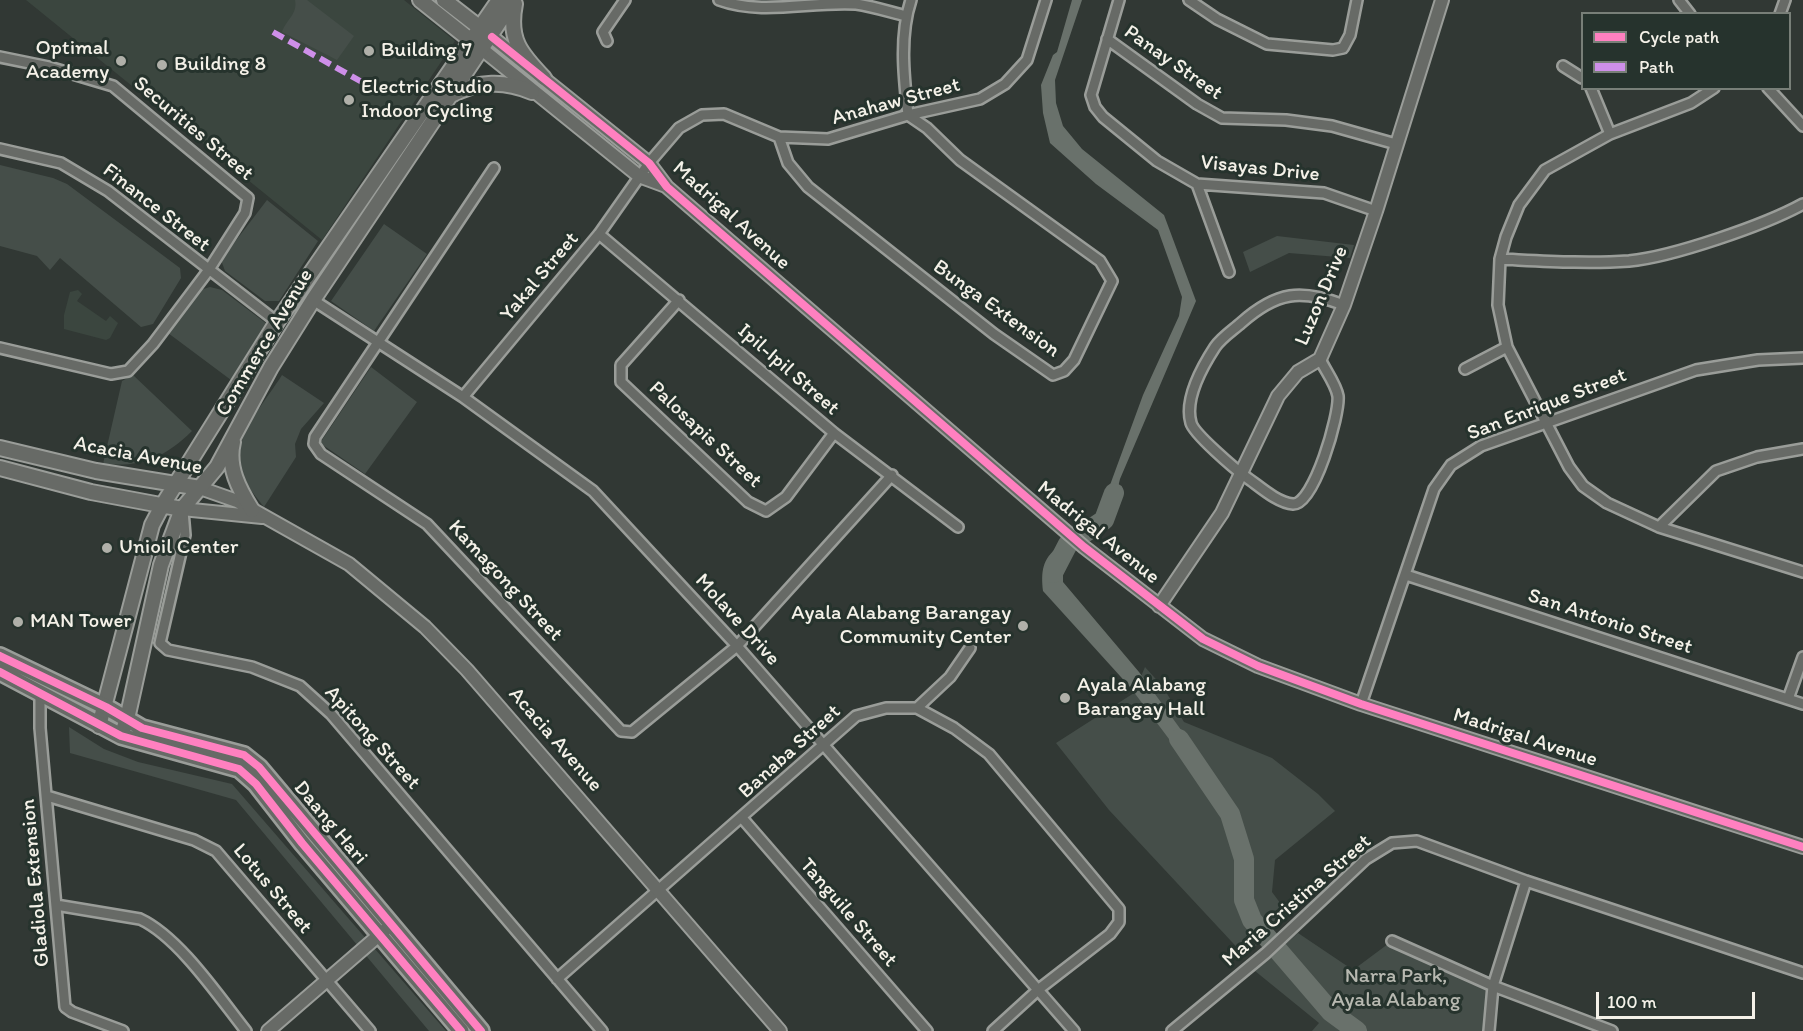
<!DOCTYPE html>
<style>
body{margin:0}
#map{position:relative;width:1803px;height:1031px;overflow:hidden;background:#313834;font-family:Itim,sans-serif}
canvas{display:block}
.legend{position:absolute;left:1581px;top:12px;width:210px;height:78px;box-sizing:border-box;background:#26332d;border:2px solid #787f78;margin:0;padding:8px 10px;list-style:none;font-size:18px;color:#f4f1e8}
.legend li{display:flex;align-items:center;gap:12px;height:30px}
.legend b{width:30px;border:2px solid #787f78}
.scale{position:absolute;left:1596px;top:992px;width:159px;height:27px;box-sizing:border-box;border:3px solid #f4f1e8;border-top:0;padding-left:8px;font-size:18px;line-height:21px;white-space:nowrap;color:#f4f1e8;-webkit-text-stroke:4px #26332d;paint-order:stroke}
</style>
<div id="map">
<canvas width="1803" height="1031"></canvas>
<ul class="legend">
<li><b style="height:8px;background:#ff80c0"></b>Cycle path</li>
<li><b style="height:8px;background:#ce8fe9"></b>Path</li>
</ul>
<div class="scale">100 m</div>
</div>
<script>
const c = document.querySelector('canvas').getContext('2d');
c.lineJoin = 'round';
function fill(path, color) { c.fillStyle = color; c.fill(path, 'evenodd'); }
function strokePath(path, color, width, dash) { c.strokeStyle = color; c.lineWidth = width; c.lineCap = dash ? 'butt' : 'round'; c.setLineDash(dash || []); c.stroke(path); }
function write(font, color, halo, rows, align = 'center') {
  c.font = font + ' Itim,sans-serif'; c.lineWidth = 6; c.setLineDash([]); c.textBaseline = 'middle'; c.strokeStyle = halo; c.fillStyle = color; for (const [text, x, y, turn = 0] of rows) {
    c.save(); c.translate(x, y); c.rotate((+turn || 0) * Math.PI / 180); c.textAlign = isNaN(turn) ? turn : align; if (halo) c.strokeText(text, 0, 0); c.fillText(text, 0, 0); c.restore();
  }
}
const built = new Path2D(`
 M26 0H404L455 41 322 240Z
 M78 290 82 294 77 301 106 321 110 316 118 323 110 338 106 340 64 329V315L70 292Z`);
const green = new Path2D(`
 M295 0H307L354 36 337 60 282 32C286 20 298 14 295 0Z
 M0 165 53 178 67 184 180 268 181 278 153 324 141 327 60 258 50 270 37 256 0 246Z
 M267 200 318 241 279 301H265L225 271 221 260Z
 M384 224 427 254 374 331 331 301Z
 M1277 236 1354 245 1350 258 1289 253 1250 272 1243 252Z
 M210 287 222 290 267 324 231 380 168 333 197 291Z
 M371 367 417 402 365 474 320 443Z
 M133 375 192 431C163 459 142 467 103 464L122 381Z
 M282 375 324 403 301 429 295 444 296 457 264 507C254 494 237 475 237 458 237 434 269 396 282 375Z
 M1145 667 1163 687 1184 722 1272 758 1318 794 1335 811 1275 860 1272 892 1289 915 1245 956 1109 810 1056 743 1134 693Z
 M69 727 104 749 138 762 232 784 446 1031H429L236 800 70 753Z
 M1298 933 1353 970 1392 941 1493 988 1488 1031H1312L1319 1023 1255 971Z`);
const water = new Path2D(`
 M1072 0H1082L1055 80 1056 103 1063 126 1082 149 1164 215 1196 301 1120 479 1112 512 1085 538 1080 529 1095 518 1110 485 1143 395 1179 316 1182 297 1158 230 1096 184 1050 143 1043 113 1041 85 1053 55 1057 52Z
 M1058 547 1070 558 1063 573V582L1139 672 1200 756 1187 763 1130 687 1043 591C1041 572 1042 559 1058 547Z`);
const river = new Path2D(`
 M1053 573 1068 544 1104 520 1114 493
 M1179 739 1230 814 1244 859V900L1252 920 1331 1012 1357 1031`);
const minor = new Path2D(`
 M719 0C763 16 810 1 856 4 872 6 890 12 906 16
 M1119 0 1091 95 1095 107 1103 117 1157 161 1197 184 1324 193 1376 211
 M1189 0 1217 19 1267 44 1333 50 1343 48 1350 35 1357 0
 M1679 0 1690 14
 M1780 14 1785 0
 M1107 39 1197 104 1222 118 1286 120 1332 126 1396 144
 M607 41 603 32 625 0
 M0 57 49 67 113 86 248 198 245 213 208 271 153 344 128 371 111 374 0 348
 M1563 66 1582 78
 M1591 88 1610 134
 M1714 88 1691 103 1610 134 1545 170 1519 205 1506 237 1500 259 1498 305 1507 347 1569 467 1583 486 1607 503 1659 527 1803 572
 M1768 88 1803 126
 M779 137 788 163 808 187 994 334 1053 375 1064 371 1074 360 1112 281 1100 261 960 160 927 128 908 115C904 78 899 36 911 0
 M0 149 61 163 108 191 277 322
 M494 168 315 437 314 444 321 454 427 524 621 731 632 732 737 646 892 475
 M1197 184 1229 272
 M599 234 834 433 958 527
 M1500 259C1543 261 1586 264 1629 261 1672 257 1765 225 1803 204
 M313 300 463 397 593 491 737 646 1074 1031
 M679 300 621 365V382L748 502 766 511 786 497 834 433
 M1320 359C1325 370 1336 384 1338 396 1340 414 1314 505 1293 504 1277 503 1258 485 1246 477 1235 469 1194 434 1191 423 1184 399 1202 367 1215 347 1221 338 1233 330 1241 323 1277 291 1301 289 1344 305
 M1465 369 1507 347
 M463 397 599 234 649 163 679 128 702 115 724 114 779 137 828 139 908 115 980 99 1005 84 1027 60 1046 0
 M183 511 185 535 160 643 168 650 252 667 300 686 331 714 602 1031
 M1659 527 1716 471 1757 457 1803 449
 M1406 575 1803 704
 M40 694V728L65 1007 72 1012 123 1031
 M1788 699 1803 657
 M1361 704 1434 489 1451 465 1481 446 1696 370 1758 360 1803 358
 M917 708 950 677 970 648
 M47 796 194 840 216 851 370 1031
 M742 818 927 1031
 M56 905 140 919C179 937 219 997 246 1031
 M1392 941 1493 986 1612 1031
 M557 979 856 716 886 708H917L954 728 989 754 1119 909V922L1110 934 1039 989 993 1031
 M1172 1031 1266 953 1366 859 1392 843 1417 841 1526 881 1803 973
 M1489 1031 1493 986 1526 881`);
const tertiary = new Path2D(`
 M492 37 649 163 667 187 1084 547 1203 639 1258 666 1361 704 1803 847
 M483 50 639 176 666 186
 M200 488 237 501 349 564 425 627 467 670 780 1031
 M182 509 262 517
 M1159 606 1222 513 1278 396 1298 372 1320 359 1344 305 1376 211 1442 0
 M268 1031 385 930`);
const secondary = new Path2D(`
 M420 0 479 47
 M444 0 488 34
 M515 4C508 39 520 53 544 78
 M451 95C479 81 504 80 532 92
 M233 442C227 467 239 489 252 510
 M0 448 96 471 200 488
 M0 468 91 492 182 509
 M99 726 152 525 162 506 277 322 499 0
 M121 736 127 719 161 565 182 509 217 467 271 367 313 300 514 0`);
const primary = new Path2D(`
 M0 656 106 707 142 728 244 755 259 767 481 1031
 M0 672 121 736 239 769 256 784 302 843 461 1031`);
const quiet = new Path2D(`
 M273 32 369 86 380 85`);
const cycleway = new Path2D(`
 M492 37 649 163 667 187 1084 547 1203 639 1258 666 1361 704 1803 847
 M0 656 106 707 142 728 244 755 259 767 481 1031
 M0 672 121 736 239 769 256 784 302 843 461 1031`);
const markers = [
 [369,51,6,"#b0b0a9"],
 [121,61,6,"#b0b0a9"],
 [162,65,6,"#b0b0a9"],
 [349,100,6,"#b0b0a9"],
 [107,548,6,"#b0b0a9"],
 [18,622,6,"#b0b0a9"],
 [1023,626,6,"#b0b0a9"],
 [1065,698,6,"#b0b0a9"]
];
const poiNames = [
 ["Optimal",109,49,"right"],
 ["Academy",109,73,"right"],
 ["Building 7",381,51],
 ["Building 8",174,65],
 ["Electric Studio",361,88],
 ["Indoor Cycling",361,112],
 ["Unioil Center",119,548],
 ["Ayala Alabang Barangay",1011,614,"right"],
 ["Community Center",1011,638,"right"],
 ["MAN Tower",30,622],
 ["Ayala Alabang",1077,686],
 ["Barangay Hall",1077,710]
];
const streetNames = [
 ["Panay Street",1173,63,35],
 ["Anahaw Street",896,102,-15],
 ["Securities Street",193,129,40],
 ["Visayas Drive",1260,169,6],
 ["Finance Street",156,208,38],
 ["Madrigal Avenue",731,216,42],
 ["Yakal Street",540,277,-50],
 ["Luzon Drive",1322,296,-67],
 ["Bunga Extension",996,309,36],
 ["Commerce Avenue",265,343,-59],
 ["Ipil-Ipil Street",788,370,41],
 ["San Enrique Street",1547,405,-21],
 ["Palosapis Street",705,435,43],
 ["Acacia Avenue",138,456,11],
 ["Madrigal Avenue",1098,533,39],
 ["Kamagong Street",505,581,47],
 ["Molave Drive",737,620,48],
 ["San Antonio Street",1610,622,18],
 ["Apitong Street",372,738,48],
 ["Madrigal Avenue",1525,738,18],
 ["Acacia Avenue",555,740,49],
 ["Banaba Street",790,752,-42],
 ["Daang Hari",330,823,50],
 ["Gladiola Extension",36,883,-95],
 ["Lotus Street",272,889,50],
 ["Maria Cristina Street",1297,901,-41],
 ["Tanguile Street",848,913,49]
];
const parkNames = [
 ["Narra Park,",1396,977],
 ["Ayala Alabang",1396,1001]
];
fill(built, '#3b463f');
fill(green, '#454e49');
fill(water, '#69716b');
strokePath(river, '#69716b', 20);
strokePath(minor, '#9a9d99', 14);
strokePath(tertiary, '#9a9d99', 16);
strokePath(secondary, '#9a9d99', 18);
strokePath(primary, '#9a9d99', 20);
strokePath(minor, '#676a66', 9);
strokePath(tertiary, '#676a66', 12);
strokePath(secondary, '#676a66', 14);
strokePath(primary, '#676a66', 15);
strokePath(quiet, '#ce8fe9', 6, [12, 6]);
strokePath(cycleway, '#ff80c0', 8);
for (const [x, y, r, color] of markers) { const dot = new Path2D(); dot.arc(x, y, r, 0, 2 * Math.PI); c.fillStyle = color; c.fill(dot); strokePath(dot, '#26332d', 2); }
write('21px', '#f4f1e8', '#26332d', poiNames, 'left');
write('21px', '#f4f1e8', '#26332d', streetNames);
write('21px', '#b8b9b1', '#26332d', parkNames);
</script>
